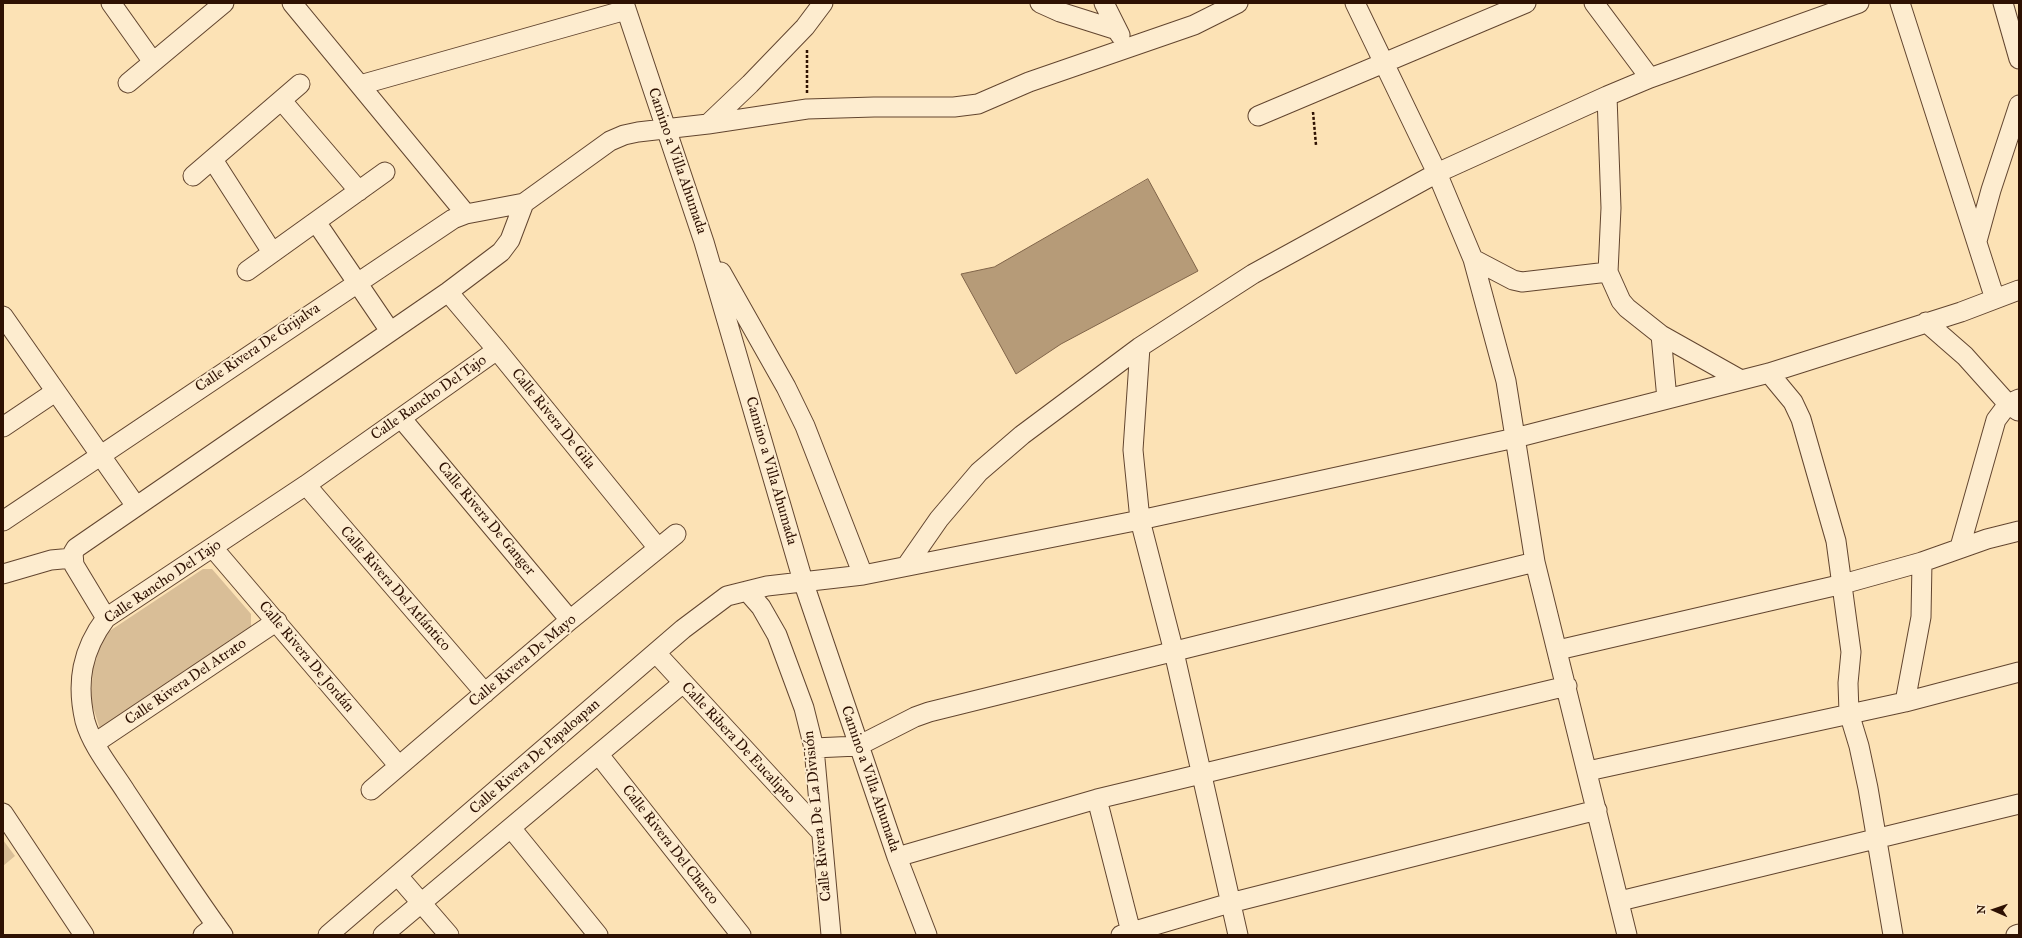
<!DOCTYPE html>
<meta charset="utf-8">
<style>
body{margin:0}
#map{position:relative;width:2022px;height:938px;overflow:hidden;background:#fce2b5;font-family:"IM FELL Great Primer",serif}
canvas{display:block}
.frame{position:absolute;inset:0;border:4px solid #2e1102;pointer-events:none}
.north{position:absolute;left:1974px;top:890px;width:40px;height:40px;-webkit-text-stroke:3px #fdeccf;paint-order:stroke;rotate:272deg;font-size:11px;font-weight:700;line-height:16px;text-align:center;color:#2e1102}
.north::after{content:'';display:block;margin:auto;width:14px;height:18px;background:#2e1102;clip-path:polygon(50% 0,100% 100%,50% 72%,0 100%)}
</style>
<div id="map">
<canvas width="2022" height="938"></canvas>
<div class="frame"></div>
<div class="north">N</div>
</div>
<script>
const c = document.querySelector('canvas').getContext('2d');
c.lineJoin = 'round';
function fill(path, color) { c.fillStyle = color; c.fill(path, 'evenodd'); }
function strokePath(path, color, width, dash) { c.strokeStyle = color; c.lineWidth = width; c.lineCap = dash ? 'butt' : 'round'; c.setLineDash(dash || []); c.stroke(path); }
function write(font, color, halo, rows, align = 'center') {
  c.font = font + ' "IM FELL Great Primer",serif'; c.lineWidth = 4; c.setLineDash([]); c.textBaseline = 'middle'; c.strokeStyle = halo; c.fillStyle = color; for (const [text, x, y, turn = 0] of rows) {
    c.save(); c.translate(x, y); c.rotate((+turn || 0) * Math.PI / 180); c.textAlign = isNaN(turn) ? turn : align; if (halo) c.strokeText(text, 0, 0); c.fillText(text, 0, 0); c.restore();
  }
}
const green = new Path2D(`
 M203 569H212L251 614V630L100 729 91 701 93 664 102 636Z
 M3 840 15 856 3 866Z`);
const water = new Path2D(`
 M1148 179 1198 271 1061 344 1016 374 961 274 994 267Z`);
const path = new Path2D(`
 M807 50V93
 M1313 112 1316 145`);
const minor = new Path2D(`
 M111 3 153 62
 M292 3 466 214
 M624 3 704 242 803 581 897 857 927 935
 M1040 3 1060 12 1117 30
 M1104 3 1120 35
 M1355 3 1437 173 1473 259 1506 381 1535 562 1627 935
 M1594 3 1650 78
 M1900 3 1995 299
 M2003 3 2019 59
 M128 83 224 3
 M360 85 626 10
 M1607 96 1611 208 1608 272 1621 301 1627 308 1661 335 1741 380
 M282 101 359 191
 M1258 116 1526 3
 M708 124 750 84 805 27 823 3
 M213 160 272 252
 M193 176 300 84
 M316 222 390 331
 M1977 241 1991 190 2019 105
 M1473 259 1513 280 1522 282 1608 272
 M247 271 385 172
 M721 272 786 387 805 426 863 575
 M448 292 497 350 658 548
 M3 316 136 506
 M1926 322 1965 356 2008 404 2018 411
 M1661 335 1667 399
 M1140 347 1133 450 1140 520 1174 652 1238 935
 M1769 373 1793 402 1801 419 1836 541 1851 652 1848 683 1849 713 1859 746 1868 788 1893 935
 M401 418 570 620
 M3 427 55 392
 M306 485 485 693
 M3 521 453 219 466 214 524 203
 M1960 547 1996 420 2008 404 2019 399
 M213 548 399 766
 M907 565 939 519 979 472 1022 435 1140 347 1253 274 1437 173 1607 96 1650 78 1859 3
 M3 574 51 560 73 558
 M747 591 761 607 777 635 804 708 814 748 831 935
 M106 618 74 565 73 553 76 548 448 292 501 252 510 240 524 203 610 141 624 135 638 132 708 124 807 109 874 107H954L978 104 1029 82 1194 25 1238 3
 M1558 650 1843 584 1922 562 1987 539 2019 531
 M656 653 821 832
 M1905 702 1921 617 1922 562
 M95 743 277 621
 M814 748 858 746 915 717 929 712 1535 562
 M599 755 741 935
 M1588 771 1905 702 2019 672
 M371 790 570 620 676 534
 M1097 799 1131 932
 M3 813 84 935
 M511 828 598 935
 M897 857 1097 799 1567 686
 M398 876 449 935
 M1620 901 2019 804
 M203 935 216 925
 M223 935C189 888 158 840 126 792 112 770 92 746 85 721 76 682 82 650 106 618L306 485 497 350
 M328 935 683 629 727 596 767 586 863 575 1140 520 1515 438 1769 373 1961 312 2019 290
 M383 935 683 683
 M1121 935 1230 903 1597 810
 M2016 935 2019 934`);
const streetNames = [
 ["Camino a Villa Ahumada",677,161,71],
 ["Calle Rivera De Grijalva",258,348,-34],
 ["Calle Rancho Del Tajo",429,398,-35],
 ["Calle Rivera De Gila",553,419,51],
 ["Camino a Villa Ahumada",771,471,74],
 ["Calle Rivera De Ganger",486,519,50],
 ["Calle Rancho Del Tajo",163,582,-34],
 ["Calle Rivera Del Atlántico",395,589,49],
 ["Calle Rivera De Jordán",306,657,50],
 ["Calle Rivera De Mayo",523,661,-40],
 ["Calle Rivera Del Atrato",186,682,-34],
 ["Calle Ribera De Eucalipto",738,743,47],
 ["Calle Rivera De Papaloapan",535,757,-41],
 ["Camino a Villa Ahumada",870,779,71],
 ["Calle Rivera De La División",818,816,-96],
 ["Calle Rivera Del Charco",670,845,52]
];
fill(green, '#d9be97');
fill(water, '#b69b78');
strokePath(water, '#806449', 1);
strokePath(minor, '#62452f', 21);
strokePath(path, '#2e1102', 2.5, [3, 2]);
strokePath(minor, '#fdeccf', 19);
write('15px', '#2e1102', '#fdeccf', streetNames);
</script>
